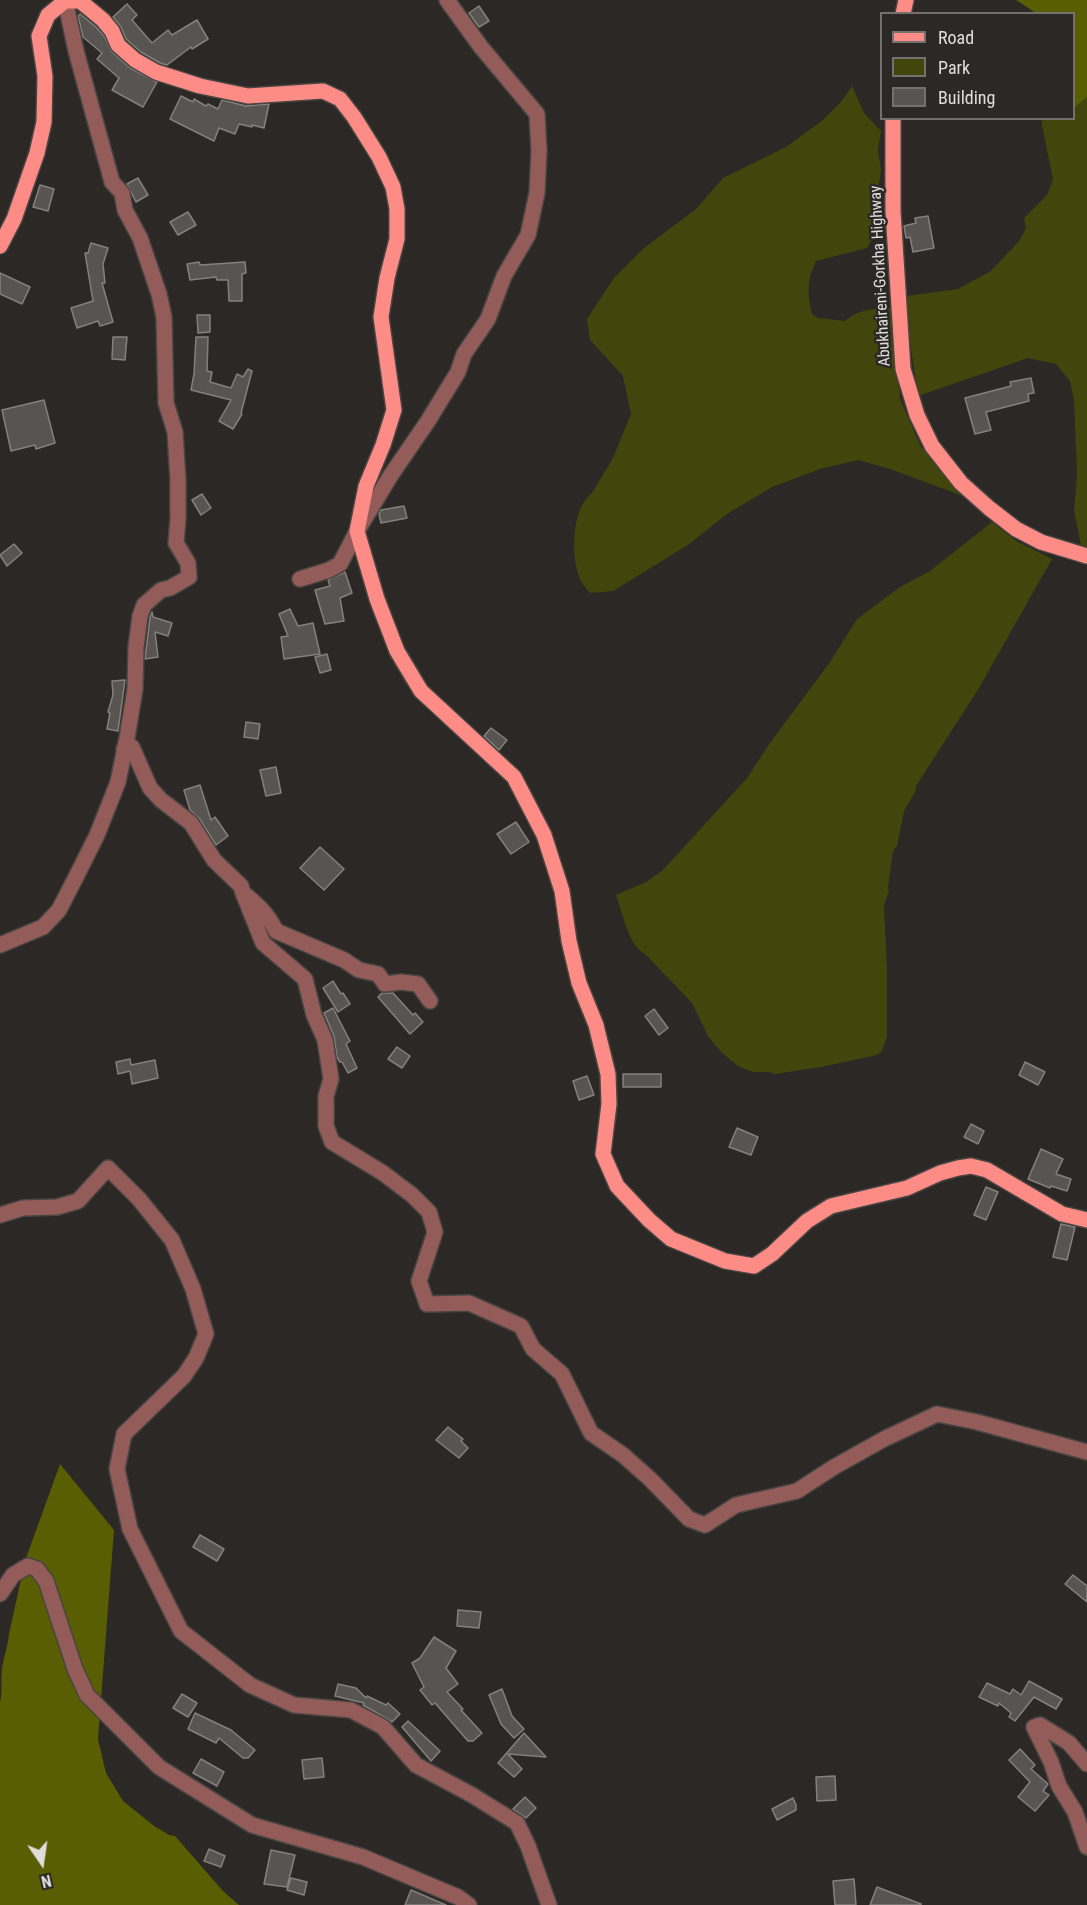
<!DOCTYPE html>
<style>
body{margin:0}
#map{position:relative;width:1087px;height:1905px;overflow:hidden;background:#2b2825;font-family:"Roboto Condensed",sans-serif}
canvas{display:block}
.legend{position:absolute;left:880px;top:12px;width:195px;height:108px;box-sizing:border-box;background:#2b2825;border:2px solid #73716e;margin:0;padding:8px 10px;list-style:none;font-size:18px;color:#e0dedc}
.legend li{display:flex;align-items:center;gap:12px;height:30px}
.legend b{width:30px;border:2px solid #73716e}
.north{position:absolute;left:12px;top:1833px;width:60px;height:60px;-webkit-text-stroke:4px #2b2825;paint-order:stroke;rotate:167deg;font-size:16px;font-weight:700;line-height:24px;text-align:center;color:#e0dedc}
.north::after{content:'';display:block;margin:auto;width:21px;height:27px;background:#e0dedc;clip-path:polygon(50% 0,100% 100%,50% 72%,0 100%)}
</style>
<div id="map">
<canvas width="1087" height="1905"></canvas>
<ul class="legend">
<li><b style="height:8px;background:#fd8c86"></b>Road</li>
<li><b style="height:16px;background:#42450c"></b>Park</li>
<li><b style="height:16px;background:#585451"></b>Building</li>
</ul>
<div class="north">N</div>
</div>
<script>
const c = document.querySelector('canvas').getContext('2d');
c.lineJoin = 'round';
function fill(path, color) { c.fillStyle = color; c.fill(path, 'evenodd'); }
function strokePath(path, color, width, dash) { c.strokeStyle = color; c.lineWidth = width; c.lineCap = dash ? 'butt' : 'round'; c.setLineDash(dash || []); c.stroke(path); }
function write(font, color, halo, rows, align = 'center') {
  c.font = font + ' "Roboto Condensed",sans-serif'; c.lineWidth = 5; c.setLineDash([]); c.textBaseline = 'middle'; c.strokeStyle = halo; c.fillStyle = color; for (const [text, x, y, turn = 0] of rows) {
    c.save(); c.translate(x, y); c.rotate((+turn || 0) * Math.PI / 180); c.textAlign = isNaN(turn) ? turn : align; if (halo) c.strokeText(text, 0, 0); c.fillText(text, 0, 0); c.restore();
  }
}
const green = new Path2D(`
 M852 86 864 113 881 131 878 150 881 169 872 240 867 248 816 261C807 279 807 294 812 314L818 318 845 321C859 308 876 309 895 308L900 399 921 447 941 467 963 496 890 469 858 460 820 469 772 487 727 514 688 545 613 591 590 593C587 589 583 585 581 581 570 559 571 508 592 493L613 458 631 414 623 376 590 340 587 319 614 278 644 248 696 209 723 178 786 147 823 120 841 102Z
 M1087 97V551L1082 550 1074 511 1077 476 1074 400 1070 381 1056 364 1028 358 918 396 907 322 906 296 958 289 991 271 1020 240 1026 228 1024 218 1047 195 1053 179 1041 121 1048 119 1074 118V108Z
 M992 522 1016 541 1052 559 979 688 916 786 915 792 904 811 897 846 893 851 888 887 889 891 884 905 887 969V1037L882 1051 877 1055 821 1067 775 1074 769 1072H753L738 1066 721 1052 708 1036 692 1003 645 954C629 947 622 911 616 895L646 882 662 871 747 778 770 743 830 662 857 619 900 587 930 571Z`);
const forest = new Path2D(`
 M1016 0H1087V97L1074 108V14L1036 13Z
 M60 1464 114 1530 98 1739 106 1773 123 1801 154 1826 169 1835 175 1836 223 1891 239 1905H0V1703C3 1690 0 1676 3 1663 5 1653 8 1645 9 1634L25 1561Z`);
const building = new Path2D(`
 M127 4 137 15 132 20 152 43 168 30 172 35 197 20 208 39 192 49 191 47 167 65 160 63 141 52 126 39 121 27 113 17Z
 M479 6 489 21 479 27 469 13Z
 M80 14 96 27 104 36 112 52 130 68 157 82 143 107 112 90 119 78 97 59 102 53 83 37 78 16Z
 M181 96 193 102 194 99 206 106 208 104 218 109 222 100 246 106 269 104 264 128 252 125V127L239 124 235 134 219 128 214 141 170 119Z
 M138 178 148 195 136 202 127 184Z
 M40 185 54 189 48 211 33 207Z
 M188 212 196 225 178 235 170 222Z
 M928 216 934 248 913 252 910 237 906 238 904 226 916 223 915 218Z
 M91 243 108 248 103 264 105 283H102L113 322 100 326 98 321 77 328 71 308 93 301 85 253H88Z
 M199 262 200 265 245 262 246 273 242 274V301H229L228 280H217L216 277 190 280 187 264Z
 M0 273 30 287 22 304 0 294Z
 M197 315H210V332L198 333Z
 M113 337H127L125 360 112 359Z
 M196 337H208L207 371 212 372 210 382 231 388 237 374 243 377 248 369 252 371 241 413 242 414 233 429 219 421 231 400 191 390 194 374Z
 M1031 378 1034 393 1028 394 1029 401 986 412 991 430 975 434 965 398 1011 386 1010 382Z
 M44 400 55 443 36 449 35 445 11 451 2 410Z
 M202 494 211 508 201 515 192 500Z
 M404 506 407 518 381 523 379 514 381 510Z
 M14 544 22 553 7 566 0 555Z
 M345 572 352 593 340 598 344 621 325 624 315 590 330 586 328 580Z
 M290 609 298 626 313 623 320 654 284 659 281 637 288 636 279 614Z
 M152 612 153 617 172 623 168 636 155 632 158 657 145 659 150 618Z
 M327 654 331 670 320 673 315 657Z
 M125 680 118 731 107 729 110 713 108 712 113 695 112 681Z
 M246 722 260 724 258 739 244 737Z
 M491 728 507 740 499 750 484 736Z
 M276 767 281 793 266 796 260 770Z
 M200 785 211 820 215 817 228 836 216 845 199 818 190 810 184 790Z
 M516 822 529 842 511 854 497 834Z
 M320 847 344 869 324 890 300 868Z
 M333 981 341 994 343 993 350 1004 338 1012 323 988Z
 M382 993H393L413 1015 415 1013 423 1022 410 1034 378 997Z
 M333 1008 350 1041 346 1044 357 1068 348 1073 342 1062H340L337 1057 334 1036 324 1013Z
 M654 1009 668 1028 659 1035 645 1016Z
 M397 1047 410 1056 402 1068 388 1059Z
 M130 1059 131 1065 155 1060 158 1078 132 1084 130 1071 118 1074 116 1062Z
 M1025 1062 1045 1072 1038 1085 1019 1075Z
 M623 1074H661V1087H623Z
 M587 1076 594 1095 579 1100 573 1081Z
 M971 1124 984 1131 978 1144 964 1137Z
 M737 1128 758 1137 751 1155 729 1147Z
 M1041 1149 1063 1159 1056 1174 1071 1179 1067 1191 1051 1186 1050 1188 1028 1179Z
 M986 1187 998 1192 986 1220 974 1215Z
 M1061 1224 1075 1227 1067 1260 1053 1257Z
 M448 1427 463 1439 461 1441 468 1448 459 1458 436 1440Z
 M200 1535 224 1549 217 1561 193 1547Z
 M1073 1575 1087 1586V1602L1065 1584Z
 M458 1610 481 1612 479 1628 457 1626Z
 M434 1637 456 1651 446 1668 458 1684 447 1692 463 1709 461 1710 482 1733 473 1741H468L435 1703 432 1705 420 1690 424 1687 412 1663 420 1658Z
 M1029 1681 1062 1699 1056 1709 1034 1697 1015 1721 1009 1717 1011 1713 999 1703 998 1706 979 1697 987 1683 1010 1694 1013 1689 1021 1695Z
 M338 1684 356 1688 366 1698 367 1696 386 1705 388 1703 400 1714 392 1722 363 1705 364 1703 335 1696Z
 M502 1689 512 1716 524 1729 514 1738 501 1724 489 1695Z
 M182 1694 197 1703 188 1717 173 1708Z
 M195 1713 231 1730 255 1750 248 1758H243L219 1738 216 1743 188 1729Z
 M408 1721 440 1751 431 1761 402 1727Z
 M524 1733 546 1757 508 1754 522 1769 514 1777 498 1763Z
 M1020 1749 1035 1765 1031 1769 1048 1784 1043 1791 1049 1795 1035 1811 1018 1797 1030 1782 1009 1760Z
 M322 1758 324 1777 304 1779 302 1760Z
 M201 1759 224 1772 217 1786 193 1773Z
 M835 1776 836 1800 817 1801 816 1777Z
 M525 1797 536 1808 526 1818 513 1809Z
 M793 1798 796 1805V1810L777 1820 772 1809Z
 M209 1849 225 1856 221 1867 204 1861Z
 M271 1850 295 1855 287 1887 264 1884Z
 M291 1878 307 1882 304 1895 287 1890Z
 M854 1879 856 1905H835L833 1881Z
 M877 1887 921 1904V1905H870Z
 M411 1890 446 1905H405Z`);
const minor = new Path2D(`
 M300 579 329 570 340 564 357 531 391 475 428 421 458 372 464 354 488 319 504 276 528 235 537 193 539 151 537 114 481 47 447 0
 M124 749 132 747 150 788 161 800 191 823 214 860 241 886 243 893C257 904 268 914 276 931L344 960 359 970 378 974 385 984 401 982 418 984 430 1001
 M243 893 263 943 305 979 314 1015 325 1040 331 1079 326 1096V1126L332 1142 383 1173 412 1195 429 1212 435 1232 419 1281 427 1304 469 1303 521 1326 533 1349 562 1374 591 1433 623 1455 650 1479 689 1519 705 1525 736 1505 797 1491 834 1467 884 1439 937 1414 977 1422 1087 1452
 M0 945 43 927 59 910 78 873 97 835 118 782 127 738 135 689 136 647 140 616 144 605 161 590 170 588 189 577 188 563 176 543 178 519V480L175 432 166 403 164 317 159 294 140 238 125 210 122 193 112 182 76 51 65 0
 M0 1215 23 1208 57 1207 78 1201 108 1168 139 1199 172 1240 193 1289 206 1334 196 1358 184 1376 124 1434 117 1469 130 1529 181 1631 250 1685 294 1705 351 1710 383 1727 416 1765 472 1795 517 1823 528 1846 549 1905
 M0 1594 13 1575 28 1566 37 1569 46 1581 75 1669 87 1695 159 1767 252 1825 363 1857 458 1897 469 1905
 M1087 1764 1069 1743 1040 1725 1034 1727 1051 1762 1059 1786 1075 1812 1087 1847`);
const major = new Path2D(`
 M903 14 906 0
 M893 118V211L903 369 917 415 932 446 961 483 989 508 1016 529 1041 542 1087 556
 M0 246 14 219 37 153 44 122 45 76 39 36 48 15 65 1H80L103 20 112 31 118 45 135 60 156 72 200 86 248 96 323 91 340 99 354 117 379 157 393 187 397 209V239L387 278 381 317 394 410 383 445 366 486 357 531 377 599 397 651 421 691 514 777 544 835 562 891 569 941 579 983 596 1025 608 1074 609 1104 603 1154 617 1186 649 1220 671 1239 725 1261 754 1266 772 1254 807 1221 831 1206 907 1188 940 1173 958 1168 971 1166 987 1170 1062 1214 1087 1220`);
const streetNames = [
 ["Abukhaireni-Gorkha Highway",881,276,-93]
];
fill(green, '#42450c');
fill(forest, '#5a5e03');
fill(building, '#585451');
strokePath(building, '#84807d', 1.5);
strokePath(minor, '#484542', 18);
strokePath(major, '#484542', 18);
strokePath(minor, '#935c58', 15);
strokePath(major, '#fd8c86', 15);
write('16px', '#e0dedc', '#2b2825', streetNames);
</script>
